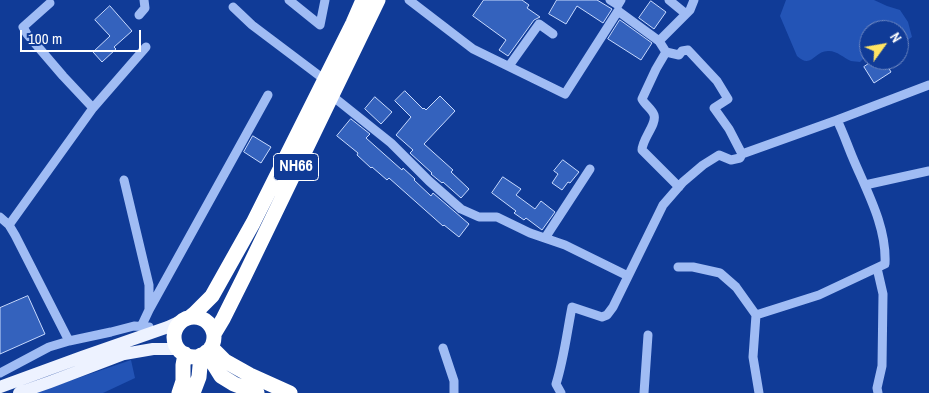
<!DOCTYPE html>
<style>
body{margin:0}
#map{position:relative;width:929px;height:393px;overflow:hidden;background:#103b97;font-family:"Archivo Narrow",sans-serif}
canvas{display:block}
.north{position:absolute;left:859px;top:20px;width:50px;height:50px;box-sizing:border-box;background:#103b97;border:1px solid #7089c1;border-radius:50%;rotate:58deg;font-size:14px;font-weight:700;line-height:20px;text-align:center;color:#fff}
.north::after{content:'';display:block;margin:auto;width:18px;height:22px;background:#ffe463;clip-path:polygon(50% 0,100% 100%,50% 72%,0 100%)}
.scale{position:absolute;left:20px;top:30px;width:121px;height:22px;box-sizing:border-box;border:2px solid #fff;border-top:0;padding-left:6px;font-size:15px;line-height:18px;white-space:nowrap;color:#fff;-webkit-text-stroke:4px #103b97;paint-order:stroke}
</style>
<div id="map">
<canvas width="929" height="393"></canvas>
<div class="north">N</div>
<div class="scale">100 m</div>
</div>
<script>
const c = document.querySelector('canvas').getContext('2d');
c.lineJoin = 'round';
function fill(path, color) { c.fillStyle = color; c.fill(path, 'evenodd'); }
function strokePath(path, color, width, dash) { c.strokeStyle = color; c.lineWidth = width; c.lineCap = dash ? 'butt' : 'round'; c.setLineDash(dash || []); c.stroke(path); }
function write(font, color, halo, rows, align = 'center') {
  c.font = font + ' "Archivo Narrow",sans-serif'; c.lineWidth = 4; c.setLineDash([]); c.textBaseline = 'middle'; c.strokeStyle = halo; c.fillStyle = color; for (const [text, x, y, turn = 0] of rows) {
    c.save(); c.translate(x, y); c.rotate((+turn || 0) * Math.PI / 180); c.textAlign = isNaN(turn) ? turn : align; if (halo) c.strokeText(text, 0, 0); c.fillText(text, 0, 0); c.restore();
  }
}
const green = new Path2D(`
 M786 0H874L887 6 900 10 908 22 912 37 903 43H899V30H869V53L860 62C858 62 853 61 851 61 844 58 837 51 829 51 814 50 812 70 797 56L780 16Z
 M131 360 135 378 103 393H34Z`);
const building = new Path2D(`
 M484 0H522L529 5 527 8 540 17 534 20 508 56 499 50 506 40 473 16Z
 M557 0H597L612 9 603 23 577 6 566 24 549 14Z
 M651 1 666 12 654 29 639 18Z
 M110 6 132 31 114 47 116 49 102 62 93 52 110 36 95 20Z
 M620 20 652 43 641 60 608 39Z
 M874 60H884L891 72 874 83 864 67Z
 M405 91 423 109 424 108 426 110 440 96 455 111 424 144 453 170 451 172 469 189 461 198 443 182 442 183 431 174 432 173 410 153 413 150 396 135 411 117 395 101Z
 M375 97 392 112 381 124 365 109Z
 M351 119 370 134 366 138 402 170 403 168 415 179 414 180 431 196 433 193 469 224 459 237 444 225 443 226 389 178 387 180 372 167 371 168 357 155 358 153 337 136Z
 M253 136 271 147 261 163 244 152Z
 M563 160 579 172 570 183 568 182 562 190 552 183 558 174 554 171Z
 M503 177 521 189 516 195 535 209 541 201 555 212 542 230 526 218 524 220 514 213 516 211 492 193Z
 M28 296 45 334 0 354V308Z`);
const minor = new Path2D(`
 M289 0 320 25 325 0
 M409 0 473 49 565 94 618 11 659 41 666 52 679 55 682 51 688 50 717 81 728 99 714 108 729 129 742 154 740 158 731 160 719 155 703 165 683 182 663 205 613 307 607 315 602 317 572 307C567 332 564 359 556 384L561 393
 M610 0 618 5 621 0
 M669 0 686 14
 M50 3 23 27 27 34 63 76 93 108
 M233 7 252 25 325 80
 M139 15 145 8 144 0
 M659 41 690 10 694 0
 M666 52 656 69 642 99C645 105 652 109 654 115 657 124 642 139 642 150L679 187
 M509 66 539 24 553 34
 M331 95 391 143 429 181 461 209 479 217H497L530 233 565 245 628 276
 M742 154 837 120
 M124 180 149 285V310L141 327
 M865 185 929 171
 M0 217 9 225 15 235 69 341
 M9 225 93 108 146 47
 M545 238 590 169
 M678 267H693L720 273 736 287 756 315 753 357 759 393
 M877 268 883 294 882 366 877 388 878 393
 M149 310 268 95
 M756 315 819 295 885 264C887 226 866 190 852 156 847 144 843 132 837 120L929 85
 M443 348 454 381V393
 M0 373 49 347 69 341 111 332 134 326 149 327 150 334
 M644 393 648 335`);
const major = new Path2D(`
 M0 387 82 357 168 327 181 321
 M19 393 50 382 124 354 153 349H178`);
const highway = new Path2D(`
 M190 317 195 313 212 296 253 223 353 23 363 0
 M174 337a20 20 0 1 1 40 0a20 20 0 1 1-40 0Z
 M214 334 223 319 244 277 378 0
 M211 347 225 361 250 375 290 393
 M206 352 221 376 234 384 257 393
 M179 393 183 381V365L185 354
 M193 393 199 377 201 355`);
const shields = [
 [296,167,45]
];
const shieldNames = [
 ["NH66",296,167]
];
fill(green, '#2354b6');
fill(building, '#3462bd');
strokePath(building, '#c8dafe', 1);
strokePath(minor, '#a0bcf4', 9);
strokePath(major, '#edf2ff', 12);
strokePath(highway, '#fff', 15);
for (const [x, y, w] of shields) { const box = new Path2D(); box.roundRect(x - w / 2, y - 13.5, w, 27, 4); c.fillStyle = '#103b97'; c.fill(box); strokePath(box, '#fff', 1); }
write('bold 16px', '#fff', null, shieldNames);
</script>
